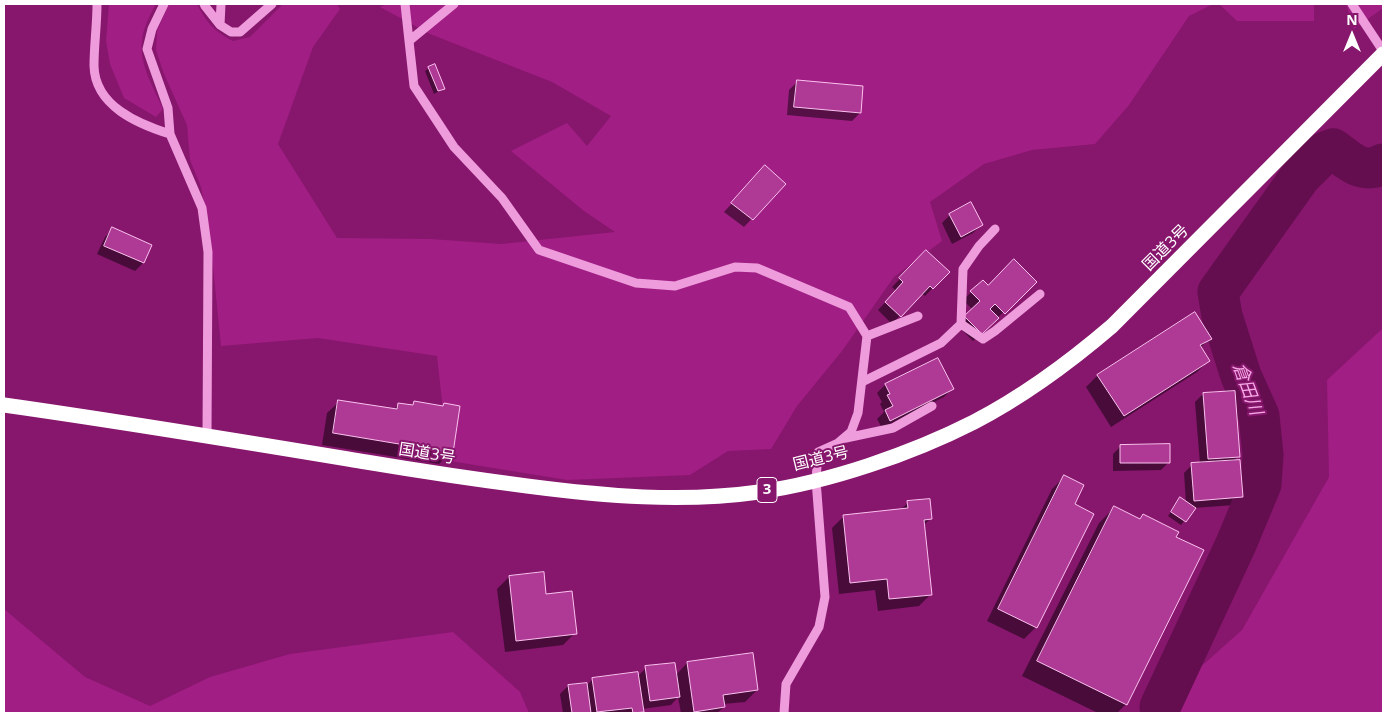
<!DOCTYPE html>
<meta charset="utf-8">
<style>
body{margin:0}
#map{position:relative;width:1387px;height:717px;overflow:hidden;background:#87166d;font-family:"Open Sans",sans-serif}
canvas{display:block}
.frame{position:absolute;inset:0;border:5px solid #fff;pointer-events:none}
.north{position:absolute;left:1327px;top:10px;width:50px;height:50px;-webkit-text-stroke:4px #87166d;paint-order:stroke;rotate:0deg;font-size:14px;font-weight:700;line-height:20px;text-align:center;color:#fff}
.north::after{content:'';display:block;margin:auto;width:18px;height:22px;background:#fff;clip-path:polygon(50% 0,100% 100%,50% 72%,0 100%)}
</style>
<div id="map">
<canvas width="1387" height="717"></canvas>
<div class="frame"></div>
<div class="north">N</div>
</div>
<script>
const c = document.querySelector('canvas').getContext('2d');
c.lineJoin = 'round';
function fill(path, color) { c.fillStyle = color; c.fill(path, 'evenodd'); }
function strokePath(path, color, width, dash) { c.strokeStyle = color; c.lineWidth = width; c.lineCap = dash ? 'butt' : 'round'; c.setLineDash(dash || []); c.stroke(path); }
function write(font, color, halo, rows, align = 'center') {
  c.font = font + ' "Open Sans","Noto Sans JP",sans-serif'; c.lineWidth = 4; c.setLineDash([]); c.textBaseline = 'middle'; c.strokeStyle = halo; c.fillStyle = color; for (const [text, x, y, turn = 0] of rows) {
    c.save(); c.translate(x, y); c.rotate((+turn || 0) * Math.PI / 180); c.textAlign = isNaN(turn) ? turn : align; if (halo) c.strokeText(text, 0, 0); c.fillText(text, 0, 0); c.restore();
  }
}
const green = new Path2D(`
 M109 4H156C150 15 143 28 142 41 139 65 154 88 163 109L156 117 124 98 110 64 106 41Z
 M169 4H197C207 23 214 31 233 41L250 37 283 4H337L340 9 313 47 278 144 337 238 431 239 501 244 615 232 584 211 511 151 567 123 587 146 611 116 552 82 430 34 380 7 386 4H1213L1189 16 1129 105 1095 144 1032 150 984 164 930 202 942 241 894 277 842 351 797 406 771 449 728 451 690 475 567 480 438 459 442 401 437 356 318 338 221 346 210 237 201 187 190 160 187 125 164 74 156 50 157 31Z
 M1219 4H1314V21H1237Z
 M1346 4H1383V8L1354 29Z
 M1383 328V713H1149L1242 630 1329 477 1327 380Z
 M4 609 85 677 150 706 210 677 290 654 453 632 520 692 529 713H4Z`);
const shadow = new Path2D(`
 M429 68 444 88 434 94 425 71Z
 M797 82 860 113 852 121 787 115 789 90Z
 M758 175 784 184 744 227 724 212Z
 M950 215 981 225 973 233 952 244 942 223Z
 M113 229 150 246 143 263 135 271 97 254 105 237Z
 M926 252 948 272 925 296 921 293 892 324 878 310 896 291 892 287Z
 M983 281 988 286 1035 282 973 341 957 325 973 310 963 300Z
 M1210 338 1200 348 1208 361 1197 372 1111 427 1086 387 1097 376Z
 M937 359 952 389 944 397 882 428 877 419 884 412 880 404 882 402 877 393 885 385Z
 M1203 394 1239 456 1233 461 1242 497 1234 505 1194 508 1181 525 1168 516 1177 503H1186L1184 473 1192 465 1200 464 1195 402Z
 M339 402 393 410 399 404 411 406 414 403 442 407 444 404 451 452 439 464 322 445 327 413Z
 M1121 446 1169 462 1161 470 1113 471V454Z
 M1064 477 1073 505 1036 627 1024 639 987 621 1052 489Z
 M908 503 931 518 923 526 931 594 919 606 878 611 875 590 839 594 832 528 844 516 900 510Z
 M1114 508 1139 520 1143 515 1126 704 1117 713H1098L1022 676 1099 523Z
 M542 574 545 595 575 633 563 645 505 652 497 589 509 577Z
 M687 663 757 690 745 702 723 704 724 707 717 713H681L678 697 671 705 642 709 641 713H563L560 694 568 686H586L593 679 638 676 646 668 676 675Z`);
const river = new Path2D(`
 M1160 707 1236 544 1261 484 1263 455 1259 416 1241 376 1222 316 1218 292 1300 177 1325 152 1333 149C1350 161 1362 175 1383 164`);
const building = new Path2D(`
 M435 64 445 89 438 91 428 67Z
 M797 80 863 86 861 113 794 107Z
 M765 165 786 184 753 220 731 203Z
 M971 202 983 225 961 237 949 214Z
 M112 227 152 245 144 263 104 246Z
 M926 250 950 272 933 289 930 286 901 317 885 302 903 282 899 278Z
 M1014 259 1037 282 1005 314 995 304 990 309 999 318 982 334 964 316 980 301 970 291 983 280 988 285Z
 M1195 312 1212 339 1200 345 1210 361 1124 416 1097 375Z
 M938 358 954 389 890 421 885 410 893 406 887 395 890 394 885 384Z
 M1235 391 1240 457 1208 459 1203 393Z
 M338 400 397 409 398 403 413 405 414 401 443 406 444 403 460 406 453 453 333 433Z
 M1170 444V463H1120V445Z
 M1240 460 1243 497 1194 501 1191 463Z
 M1064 475 1084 485 1075 504 1094 514 1037 628 998 609Z
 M1180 497 1196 508 1186 522 1171 512Z
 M930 499 932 519 924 520 932 595 889 599 887 579 850 583 843 515 908 508 907 501Z
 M1114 506 1140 519 1143 514 1179 532 1176 537 1204 550 1127 705 1037 661Z
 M544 572 546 594 572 591 577 634 516 641 509 576Z
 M753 653 758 690 723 695 725 707 694 712 687 662Z
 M675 663 680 697 650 701 645 666Z
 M638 672 644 712 633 713 632 708 597 712 592 678Z
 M587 683 591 713H572L568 685Z`);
const minor = new Path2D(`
 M97 4C97 25 94 45 94 66 95 106 138 124 170 134
 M164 4 152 29 147 49 168 108 170 134 202 208 208 252 207 435
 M204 4 205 6 220 25
 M221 4 220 25 231 32H240L272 4
 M405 4 409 41 454 4
 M1352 4 1383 51
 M409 41 414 86 454 147 502 198 539 250 636 283 675 286 735 267 757 268 849 307 867 336 858 413 851 432 838 443 818 452 816 480 825 597 819 627 786 684 784 713
 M961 324 983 339 995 331 1040 294
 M867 336 918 316
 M862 382 941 343 961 324 963 269 979 246 995 229
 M846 438 893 428 932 406`);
const highway = new Path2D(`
 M4 405C125 422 245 442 366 462 420 471 473 479 527 486 604 496 682 503 759 492 829 482 911 454 974 422 1024 396 1070 362 1112 326L1383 54`);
const shields = [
 [767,490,20]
];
const shieldNames = [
 ["3",767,490]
];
const streetNames = [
 ["国道3号",1166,248,-45],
 ["国道3号",427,454,9],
 ["国道3号",821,459,-14]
];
const waterNames = [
 ["倉田川",1247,389,70]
];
fill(green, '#a11e84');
fill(shadow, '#0007');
strokePath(river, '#640e4f', 41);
fill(building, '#af3a95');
strokePath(building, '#fac2ee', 1);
strokePath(minor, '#ee9cdc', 9);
strokePath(highway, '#fff', 15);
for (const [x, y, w] of shields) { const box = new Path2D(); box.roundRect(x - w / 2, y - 12.5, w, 25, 4); c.fillStyle = '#87166d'; c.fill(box); strokePath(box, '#fff', 1); }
write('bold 15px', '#fff', null, shieldNames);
write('16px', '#fff', '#87166d', streetNames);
write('italic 18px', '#f6a8e5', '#87166d', waterNames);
</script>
